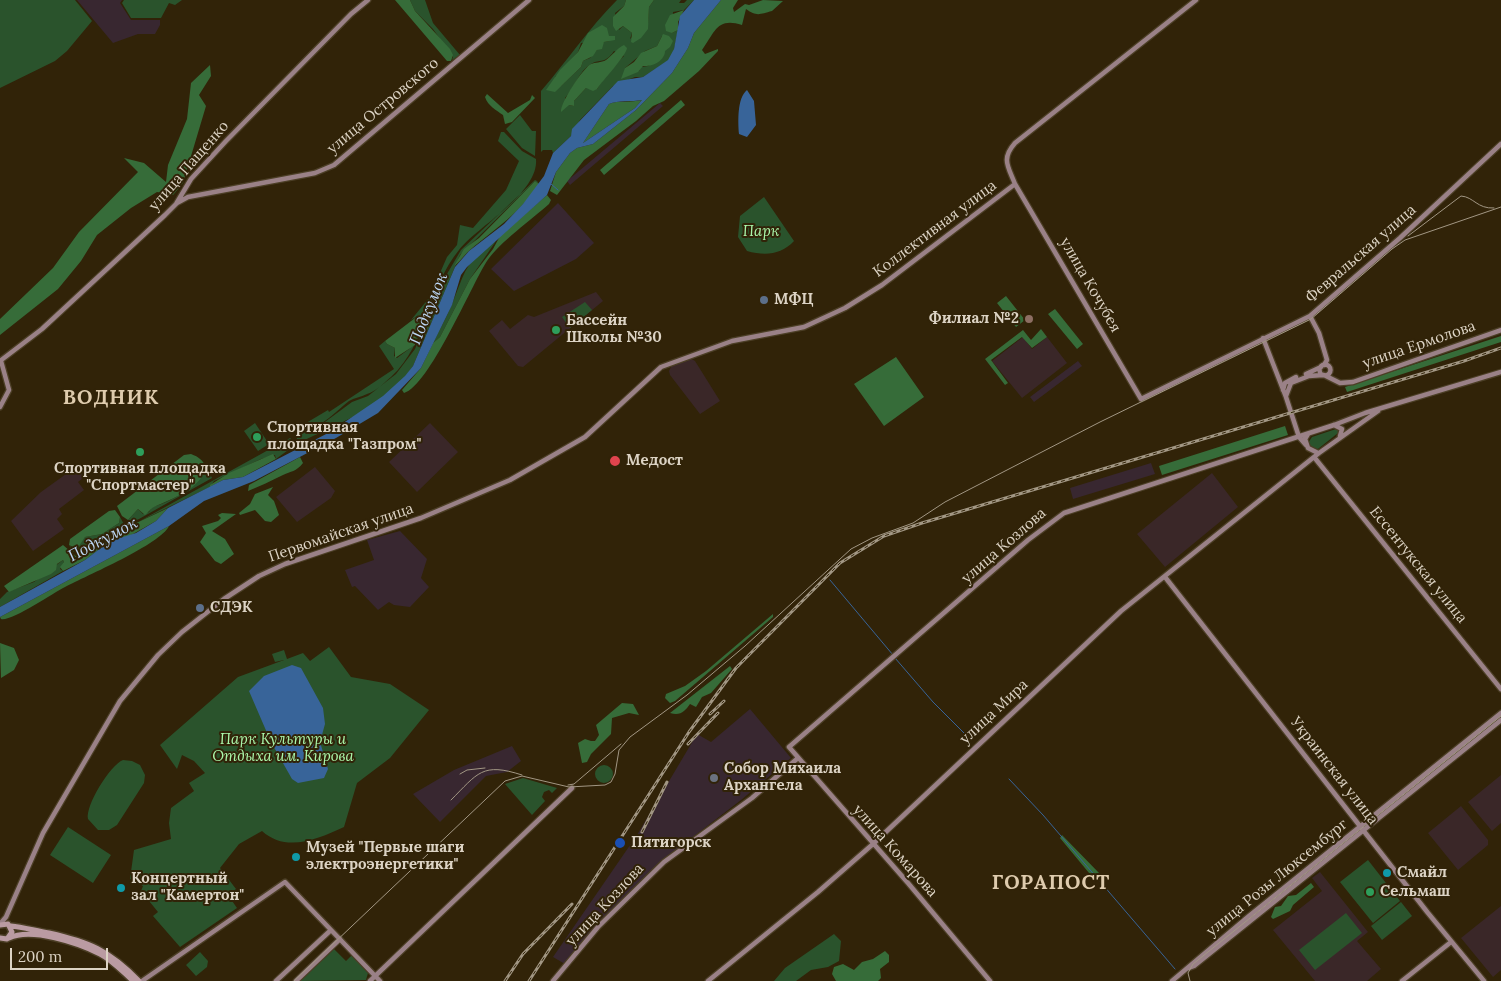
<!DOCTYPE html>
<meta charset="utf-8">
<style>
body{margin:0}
#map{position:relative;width:1501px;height:981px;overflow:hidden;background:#312308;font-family:Lora,serif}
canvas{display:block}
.scale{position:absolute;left:10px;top:948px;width:98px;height:22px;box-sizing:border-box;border:2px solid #dcd3c4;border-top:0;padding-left:6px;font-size:15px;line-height:18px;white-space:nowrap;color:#dcd3c4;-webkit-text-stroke:4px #312308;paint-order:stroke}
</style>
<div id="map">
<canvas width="1501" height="981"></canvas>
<div class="scale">200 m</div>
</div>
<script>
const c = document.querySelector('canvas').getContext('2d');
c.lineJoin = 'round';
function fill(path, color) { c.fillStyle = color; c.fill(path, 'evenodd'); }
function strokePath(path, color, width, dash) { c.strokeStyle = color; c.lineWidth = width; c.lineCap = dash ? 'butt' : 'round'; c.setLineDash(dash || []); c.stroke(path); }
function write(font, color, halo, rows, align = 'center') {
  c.font = font + ' Lora,serif'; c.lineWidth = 4; c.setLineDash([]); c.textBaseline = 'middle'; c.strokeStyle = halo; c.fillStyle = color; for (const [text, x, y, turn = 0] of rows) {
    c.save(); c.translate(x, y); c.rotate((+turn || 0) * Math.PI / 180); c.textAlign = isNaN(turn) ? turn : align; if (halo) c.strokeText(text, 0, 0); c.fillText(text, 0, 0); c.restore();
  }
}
const industrial = new Path2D(`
 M77 0H122L120 3 131 20H160V25L155 34H138L113 43Z
 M660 103 663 106 570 185 567 181Z
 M558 203 594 243 576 259 514 291 491 269Z
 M1078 361 1082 366 1034 402 1030 397Z
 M1151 463 1155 474 1073 499 1070 488Z
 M400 531 427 559 421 578 429 587 410 607 394 605 389 602 378 610 355 586 352 587 345 570 374 560 367 540Z
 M750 709 791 758 741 800 663 860 596 925 565 964 553 957 637 835 697 734 711 742Z
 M512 746 521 761 507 772 486 776 440 822 413 794 454 770Z`);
const education = new Path2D(`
 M596 292 603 301 523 367 518 366 489 331 502 320 510 329 528 315 534 317Z
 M1023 337 1032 349 1047 337 1067 363 1022 398 992 361Z
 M690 358 695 361 720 401 700 414 670 375 669 371 672 365Z
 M430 423 458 452 417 492 389 462Z
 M80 464 88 474 78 482 84 490 59 509 62 514 57 519 64 529 33 551 11 521 41 492Z
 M315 467 335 491 331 498 297 522 276 497Z
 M1212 473 1238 507 1165 567 1137 534Z
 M1501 775V823L1492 831 1468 802Z
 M1461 806 1488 840V845L1458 870 1428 833Z
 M1320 872 1368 932 1357 941 1381 969 1367 981H1315L1273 930 1322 891 1312 878Z
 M1501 906V970L1493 977 1461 938Z`);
const green = new Path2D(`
 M0 0H75L92 21 67 51 55 61 0 88Z
 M124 0H182L175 5 169 3 161 18H131L122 3Z
 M410 0H425L433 23 460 55 452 60 453 57 433 29 415 11Z
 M617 0H626L624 6 615 13 619 30 623 26 632 33 630 39 648 23 649 7 654 0H681L679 3H684L687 0H694L684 10 673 12 672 33 678 30 673 54 669 60 643 77H635L613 86 580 120 571 136 553 153 552 150H543L541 152V91C567 61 589 28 617 0ZM662 36 664 51 663 57 648 66 641 67 639 71 625 68 645 51 657 46ZM609 41 604 42 590 58 583 61 581 67 561 86 555 77 578 52 581 43ZM614 51 624 56C614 65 604 78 597 89L586 88 574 101V106L569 105 565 98C574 88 579 71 591 64 601 58 604 65 614 51Z
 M520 115 532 131H536L535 156 522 148 506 129Z
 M501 132H504L522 151 536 159C539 193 478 226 459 250 428 287 428 343 391 377 384 383 376 391 367 394 361 397 354 398 349 401 336 411 322 428 304 430L301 426 328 410 329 412 394 369 379 346 385 341 387 344 395 348 394 356 397 358 409 349 422 325 419 315 411 320 429 298 447 257 457 245 460 225 473 228 506 190 519 161 498 141Z
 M535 180 537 181 539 184 535 181 460 255 413 366C388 405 339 424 298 443L296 435 314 430 352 402 368 396 396 374 415 349 444 279 461 250Z
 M764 197 794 241C781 255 765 256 747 251L738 237 740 216Z
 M496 241 470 279 440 337 433 343C439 330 447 317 452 304 466 270 464 263 496 241Z
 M585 302 592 310 570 328 562 317Z
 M255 423 269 444 258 451 244 431Z
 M1336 429 1339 430 1338 433 1318 449 1310 448 1308 443 1312 437Z
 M290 438 294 441 295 445 276 459 275 455 261 459 214 481 210 487 138 522Z
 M204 462 212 478 139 519 134 521 128 520 138 509 143 514 149 512 152 507C170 503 199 485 206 468Z
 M120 517 125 526 73 552 69 545 72 548 85 537 102 534 119 523Z
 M63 560 64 562 60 569 63 571 0 607V599L7 592 34 582Z
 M329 647 351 677 390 684 429 710 390 758 357 783 344 827C318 839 286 853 262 831L239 844 220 868 236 889 228 895 237 908 180 947 153 916 158 912 141 891 143 886 130 879 134 850 171 839 169 823 171 808 194 791 189 783 205 773 194 761 182 755 177 769 160 745 238 677 284 660 275 662 272 654 284 650 287 659 303 653 310 661Z
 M123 760 132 761 140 765 145 775 144 783 117 825 109 830H98L88 819C85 806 110 765 123 760Z
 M595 774a9 9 0 1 1 18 0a9 9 0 1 1-18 0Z
 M523 778 557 788 552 793 549 790 544 792 542 797 545 801 532 815 505 784Z
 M68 827 111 855 93 883 50 855Z
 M1368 860 1400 901 1373 923 1340 882Z
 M1401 902 1412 916 1382 940 1371 926Z
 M1346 913 1362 933 1315 970 1299 950Z
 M834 934 841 941 839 961 828 967 811 970 796 981H774L785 968Z
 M334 949 346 961 352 955 368 973 366 980 300 981Z
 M200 952 208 961 207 967 196 976 186 965Z`);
const forest = new Path2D(`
 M395 0H410L415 11 450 49 453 55 451 61H447Z
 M626 0H654L649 7 648 29 641 38 633 43 631 42 632 33 623 26 616 31 613 26V17L624 6Z
 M721 0H738L733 8 734 12 745 4 749 5 763 0 783 1 772 11C760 14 757 17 746 9L742 25C717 17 715 32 702 50L705 54 718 49V51L699 71 664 101 653 106 636 121 584 160 557 195 550 191 556 172 570 153 577 148 593 144 636 110 672 73 688 48 694 33Z
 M684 10 678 22V30L672 33 666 31 665 25 670 15Z
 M602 25 607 28 609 36H615V40L604 42 602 49 597 50 593 56 583 61 581 67 555 92 546 90 560 70 578 52 588 33Z
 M663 34 669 36 673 41 670 47 665 51C665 61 652 67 643 66L638 72 621 79 625 68 634 62 641 53 657 46Z
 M624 45 627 48C626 56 603 80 597 89L593 91 586 88 574 101V106L569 105 561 112C560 103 583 68 591 64 595 62 601 63 606 60 613 55 616 49 624 45Z
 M210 65 211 76 199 95 206 106 183 183 173 195 157 192 131 208 97 235 81 261 58 289 0 335V319L53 268 79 232 138 172 124 158 144 163 166 182 168 165 187 119 191 83Z
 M487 94 508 113 530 100 532 95 535 98 512 122 505 124 503 115C496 110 488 106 485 97Z
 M642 100 635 108 583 143 609 104C618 100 631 103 642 100Z
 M681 100 685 105 604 175 600 170Z
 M535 181 539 184C521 212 495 229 470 250 464 255 459 263 454 266L464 249 479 238Z
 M547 195 551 200 549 204C530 221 501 241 487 261 471 286 429 386 404 393L402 390 421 368 433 343 440 337 470 279 493 249 500 236Z
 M1006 296 1025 320 1016 327 997 303Z
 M1055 309 1083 344 1077 349 1048 314Z
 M419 315 423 316 424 321 416 334 415 345 395 358V348L387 344 385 341Z
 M1041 329 1047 337 1032 348 1022 337 991 360 1008 383 1005 385 985 359 1023 330 1031 340Z
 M1501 336V342L1347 392 1345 387Z
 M896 357 924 397 884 426 854 384Z
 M1285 426 1288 435 1162 475 1159 466Z
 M191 454C199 457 203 460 206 468 199 490 173 498 154 507 151 508 148 513 145 515L138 509 128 520 122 516 117 506 184 455Z
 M273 454 276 459 243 477 223 480 210 487V485L229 473Z
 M300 457 303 463C296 472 291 471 283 475 271 481 260 486 248 491L249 485Z
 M273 487 268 495 274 501 279 515 271 522 265 521 255 510 240 515 239 513 250 504 255 494Z
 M168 508 156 521 126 538 110 541 85 560 63 571 60 567 64 562 63 560 57 564 56 570 51 574 9 592 4 586 63 545 77 557 121 531H128L130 526Z
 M115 510 120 517 119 523 102 534 85 537 77 549 69 545 70 539 109 511Z
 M222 513 236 514 212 531 225 539 234 554 221 564 215 561 200 542 206 533 202 526 218 521 221 518 218 515Z
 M169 526C161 544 86 576 65 587 53 593 11 622 1 619L0 617Z
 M773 614V617L675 701 670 703 665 698 666 694 685 686 706 671Z
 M0 643 14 648 19 660 14 670 1 678Z
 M730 666 732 669 711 693 702 697 696 707 690 704C685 711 681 716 670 713Z
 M622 703 633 704 639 715 629 713 612 718 611 734 591 754 587 762 582 763 578 743 585 739 591 741H595L599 735 596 725Z
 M1062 835 1100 874 1094 879 1060 838Z
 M1311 883 1314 887 1293 905 1290 911 1273 919 1271 917 1275 907 1281 906 1288 896 1296 895Z
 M885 951 889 955V962L880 969 881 978 878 981H836L832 974 834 967 843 964 854 970 862 962 873 959Z`);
const water = new Path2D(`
 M694 0H721L694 33 688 48 672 73 636 110 593 144 577 148 570 153 556 172 547 195 467 267 461 275 452 305 421 368 378 413 336 438 254 481 204 501 169 526 0 617V607L85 560 110 541 136 533 156 521 168 508 223 480 243 477 330 432 383 396 405 376 413 366 455 267 469 251 504 224 523 204 544 176 553 153 571 136 572 129 618 81 643 77 668 60 674 49 680 16ZM642 100 635 108 583 143 609 104C618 100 632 102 642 100Z
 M747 90 754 101 756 125 747 137 739 134C738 122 737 98 747 90Z
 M292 665 301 668 323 708 325 724 320 742 328 769 324 778 298 783 292 779 271 742 249 691 264 676Z`);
const stream = new Path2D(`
 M551 184 558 190
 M830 580 893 655
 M895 658 933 702 969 738
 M1009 779 1043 815 1175 969`);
const secondary = new Path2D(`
 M1015 184 1141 399 1310 316 1400 238 1501 144
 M177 203 188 197 315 173 334 165 529 0
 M1310 316 1319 333 1327 360 1324 365
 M1263 338 1286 397 1299 437 1306 445
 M0 361 42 329 165 215 176 204 191 179 226 141 351 14 368 0
 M1319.5 370a5.5 5.5 0 1 1 11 0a5.5 5.5 0 1 1-11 0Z
 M1306 374 1321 367
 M1324 375 1340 383 1353 382 1501 330
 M1283 390 1285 383 1296 377
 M1286 396 1291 383 1309 376 1323 375
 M0 407 9 390 1 361
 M1334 425 1342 429 1340 436
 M1308 434 1305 439 1308 448 1318 453
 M1314 457 1501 689
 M1165 577 1428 913 1484 981
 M0 924 6 917 43 833 120 701 158 655 182 632 224 599 259 576 285 564 421 518 510 480 585 437 661 367 732 341 804 327 845 308 882 285 1015 184C1008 166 1001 159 1015 143L1196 0
 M1186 969 1194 966 1501 720
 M142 981 285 882 380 981
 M276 981 331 930
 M296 981 340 939
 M370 981 572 788
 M553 981 598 927 664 862 752 798 798 758
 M708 981 818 892 873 844 1121 611 1319 453 1378 411
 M990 981 908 883 789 747 1028 540 1064 513 1334 425 1365 413 1501 372
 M1172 981 1249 916 1501 713
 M1402 981 1451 942`);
const primary = new Path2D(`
 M0 925 8 924 12 932 7 939 0 938
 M11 926C23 927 36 931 49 933 89 942 109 950 139 981
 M9 938C31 927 79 943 100 954 112 960 122 971 133 981`);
const tram = new Path2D(`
 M1408 236 1461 196C1474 197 1477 209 1494 208
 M460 774 467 770 485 768
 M568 785 574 784 621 744
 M451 800C478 773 482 762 522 775
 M294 981 505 781 522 776 569 787 605 785 611 782 615 774 619 750 630 737 687 695 745 646 851 549 872 538 913 523 945 502 1100 422 1311 319 1392 249 1405 240 1501 207
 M1190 981 1188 973 1193 964 1501 716`);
const rail = new Path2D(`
 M710 714 724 701
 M688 744 718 713
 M642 832 667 782
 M505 981 523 954 572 904
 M529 981 689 732 736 668 840 563 884 536 922 523 1464 361 1501 348`);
const markers = [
 [764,300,5,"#5c6f8a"],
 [1029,319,5,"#8d6e63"],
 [556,330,5,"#2e9e5b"],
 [257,437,5,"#2e9e5b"],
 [140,452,5,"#2e9e5b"],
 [615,461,6,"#e0444e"],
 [200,608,5,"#5c6f8a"],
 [714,778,5,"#6b7280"],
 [620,843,6,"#1a4fb4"],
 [296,857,5,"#0f9aa8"],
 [1387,873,5,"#0f9aa8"],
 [121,888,5,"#0f9aa8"],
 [1370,892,5,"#2e9e5b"]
];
const streetNames = [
 ["улица Островского",383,106,-40],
 ["улица Пащенко",189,166,-49],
 ["Коллективная улица",935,229,-37],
 ["Февральская улица",1361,254,-41],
 ["улица Кочубея",1090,285,60],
 ["улица Ермолова",1419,345,-19],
 ["Первомайская улица",341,533,-19],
 ["улица Козлова",1004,546,-41],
 ["Ессентукская улица",1418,565,51],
 ["улица Мира",994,712,-43],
 ["Украинская улица",1334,771,52],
 ["улица Комарова",895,851,48],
 ["улица Розы Люксембург",1277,878,-39],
 ["улица Козлова",605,905,-47]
];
const parkNames = [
 ["Парк",761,232],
 ["Парк Культуры и",283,740],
 ["Отдыха им. Кирова",283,757]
];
const poiNames = [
 ["МФЦ",774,300],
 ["Филиал №2",1019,319,"right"],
 ["Бассейн",566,321],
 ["Школы №30",566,338],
 ["Спортивная",267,428],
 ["площадка \"Газпром\"",267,445],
 ["Медост",626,461],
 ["Спортивная площадка",140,469,"center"],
 ["\"Спортмастер\"",140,486,"center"],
 ["СДЭК",210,608],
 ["Собор Михаила",724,769],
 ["Архангела",724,786],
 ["Пятигорск",631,843],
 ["Музей \"Первые шаги",306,848],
 ["электроэнергетики\"",306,865],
 ["Смайл",1397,873],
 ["Концертный",131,879],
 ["зал \"Камертон\"",131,896],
 ["Сельмаш",1380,892]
];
const waterNames = [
 ["Подкумок",429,309,-68],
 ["Подкумок",103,540,-28]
];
const districtNames = [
 ["ВОДНИК",111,398],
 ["ГОРАПОСТ",1051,883]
];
fill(industrial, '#382730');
fill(education, '#3a2728');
fill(green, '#2a532c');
fill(forest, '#366c39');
fill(water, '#386499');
strokePath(stream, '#386499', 1);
strokePath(secondary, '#4c3f26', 7);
strokePath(primary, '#4c3f26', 8);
strokePath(secondary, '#9a8187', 4.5);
strokePath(primary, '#ba9ba2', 5);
strokePath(tram, '#a29784', 1);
strokePath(rail, '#a29784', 3);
strokePath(rail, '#312308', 1, [4]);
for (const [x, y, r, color] of markers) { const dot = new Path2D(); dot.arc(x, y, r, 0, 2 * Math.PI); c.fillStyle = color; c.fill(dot); strokePath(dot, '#312308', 2); }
write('15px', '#dcd3c4', '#312308', streetNames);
write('italic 15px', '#aaf7ab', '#312308', parkNames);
write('bold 15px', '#dcd3c4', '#312308', poiNames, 'left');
write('italic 16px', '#bdd7f6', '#312308', waterNames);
c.letterSpacing = '1px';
write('bold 20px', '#decbad', '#312308', districtNames);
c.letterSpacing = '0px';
</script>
